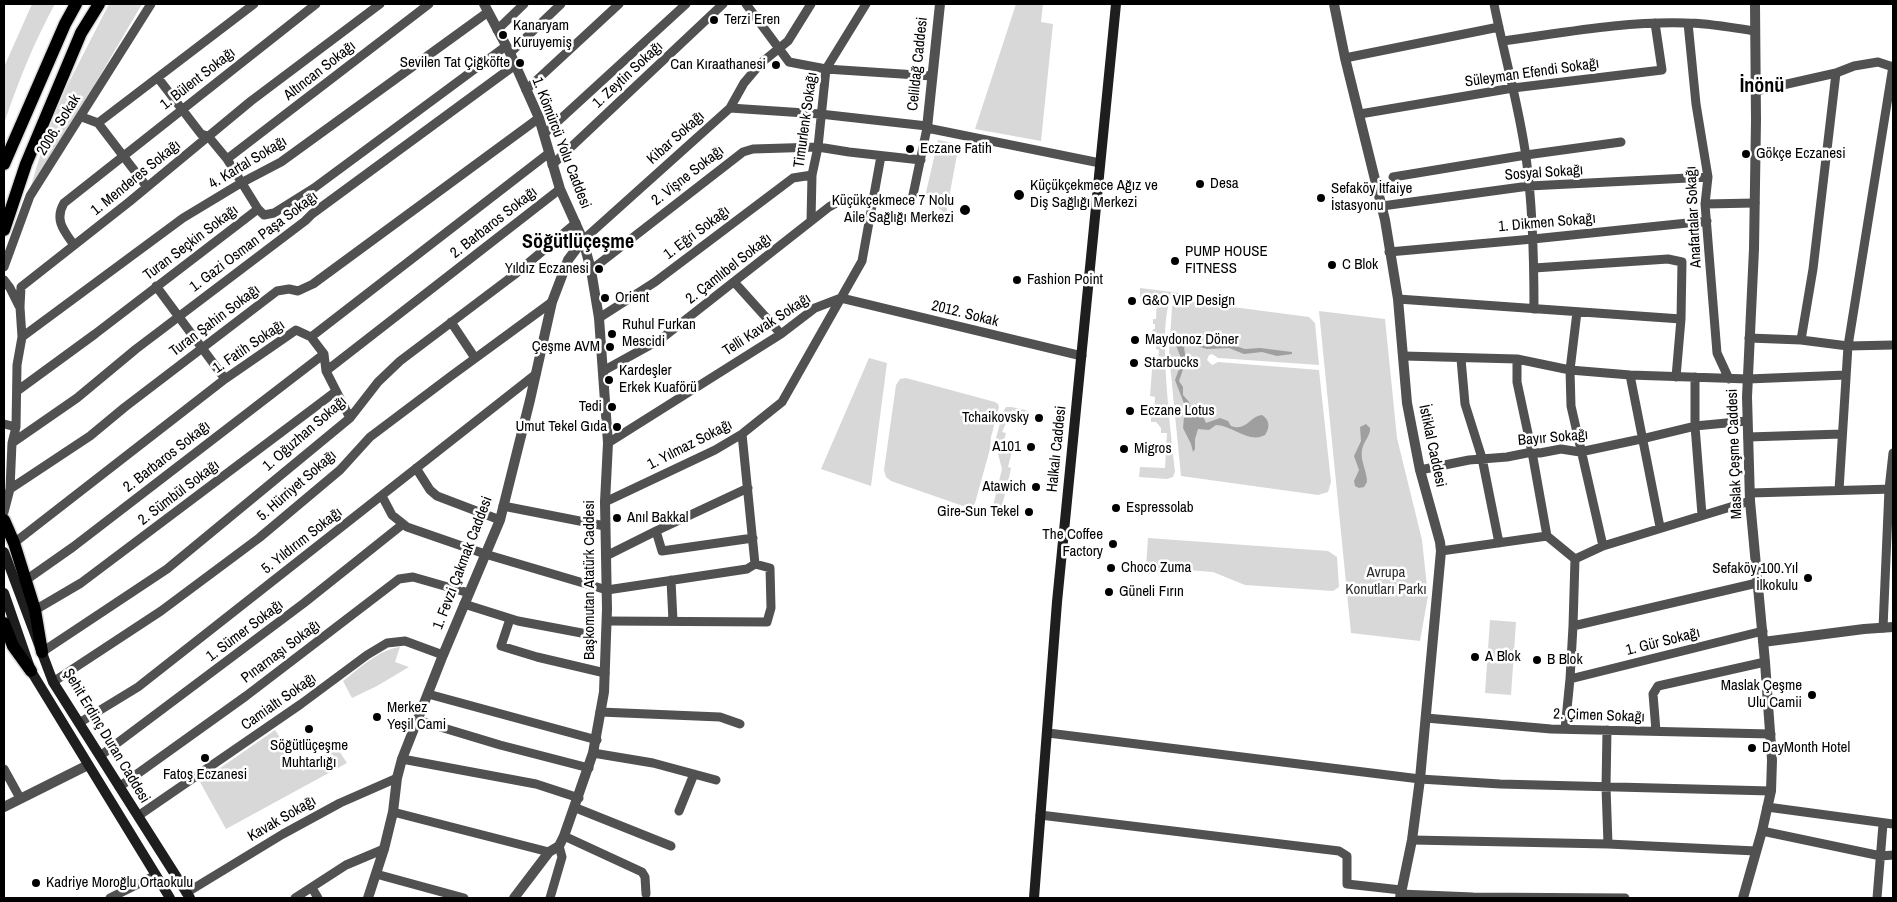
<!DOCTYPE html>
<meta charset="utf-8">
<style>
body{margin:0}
#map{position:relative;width:1897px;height:902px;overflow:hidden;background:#fff;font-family:"Archivo Narrow",sans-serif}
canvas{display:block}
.frame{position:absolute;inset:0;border:5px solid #000;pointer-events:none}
</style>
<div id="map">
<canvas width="1897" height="902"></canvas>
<div class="frame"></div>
</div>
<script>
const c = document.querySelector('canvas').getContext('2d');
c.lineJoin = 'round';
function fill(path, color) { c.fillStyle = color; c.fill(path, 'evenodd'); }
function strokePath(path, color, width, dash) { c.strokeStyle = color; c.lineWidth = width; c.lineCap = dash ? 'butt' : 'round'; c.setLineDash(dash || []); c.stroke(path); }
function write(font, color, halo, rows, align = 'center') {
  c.font = font + ' "Archivo Narrow",sans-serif'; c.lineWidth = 5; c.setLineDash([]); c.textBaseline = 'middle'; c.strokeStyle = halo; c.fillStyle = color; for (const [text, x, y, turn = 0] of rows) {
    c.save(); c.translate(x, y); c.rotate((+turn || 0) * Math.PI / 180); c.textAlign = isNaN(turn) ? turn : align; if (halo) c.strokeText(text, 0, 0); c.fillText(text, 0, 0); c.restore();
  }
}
const green = new Path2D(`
 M32 4H55C34 42 18 82 4 124V67Z
 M109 4H142L94 86 30 189 47 133 67 86Z
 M1016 4H1043L1041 22 1053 24 1041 141 975 129Z
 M938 140 959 144 946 214 925 197Z
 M1140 288 1180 293V295L1172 298C1156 318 1172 440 1175 471L1173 477 1167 479 1139 477 1140 467 1165 468 1167 433H1161V428L1156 422H1151V417H1154L1155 397 1150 396 1152 369H1157L1159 350 1156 349V344H1159V340L1157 339V334H1152L1153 329H1155V324H1153V319H1156L1157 299 1140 298Z
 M1180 300 1309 317 1315 323 1319 365 1218 358 1212 354 1209 355 1207 360 1212 365 1218 362 1319 370 1331 482 1328 492 1318 495 1181 476 1169 354 1172 307 1175 302Z
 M1319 311 1385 319 1397 438 1422 540 1428 596 1420 641 1351 633Z
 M869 358 887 363 871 486 821 469Z
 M906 378 995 402 998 404 999 407 991 437 990 449 975 503 972 507H966L891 481 886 477 884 470 896 385 900 379Z
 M1006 407H1011L1026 410 1025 414 1012 410 1009 421H1007L1002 432 1006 433 1003 444 1013 447 1008 467 1011 468 1008 483 1006 482 1001 493 1005 494 1001 509 1014 512 1013 516 996 511 993 506 1002 469 997 450 996 438 1003 412Z
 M1148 538 1328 551 1337 557 1339 587 1333 591 1245 585 1213 572 1146 567Z
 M1490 620 1516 622 1511 695 1485 693Z
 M400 647 395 662 409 667 377 686 352 698 343 681C360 668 378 650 400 647Z
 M275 730 303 771 336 746 347 763 226 829 200 782Z`);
const water = new Path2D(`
 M1186 339 1201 343H1226L1245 349 1260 348 1292 352V354L1277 356 1262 352 1244 354 1229 348 1207 349 1189 344 1184 347 1186 361 1179 381 1183 387V395L1189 402 1192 411 1202 414 1206 423 1220 418 1228 421 1231 426C1246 432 1250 416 1262 415 1270 420 1270 428 1265 435 1249 444 1232 425 1216 425L1209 430 1198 429 1195 439V449L1193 452 1191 444 1183 428 1185 406 1175 380 1182 361 1176 345 1180 340Z
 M1366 424 1370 428C1371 435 1363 442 1362 450 1360 461 1367 471 1367 482L1364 487 1359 488 1355 486 1354 481 1359 470 1354 456 1361 441 1360 427Z`);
const minor = new Path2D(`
 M746 4 789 62 826 69 932 76
 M1494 4C1504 55 1519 105 1526 157 1533 207 1534 258 1534 309
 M1688 23 1696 104 1708 177 1705 204 1717 353 1729 379
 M497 30 524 4
 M1503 41C1563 33 1625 21 1686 23 1709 23 1733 28 1755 31
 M510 53 561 4
 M1345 58 1499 27
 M158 78 201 134 208 136 227 159 258 209
 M526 90 619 4
 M1756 91 1836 73 1854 66 1878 62 1893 67
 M730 108 820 114 927 126
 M1360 114 1513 88 1662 70 1655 23
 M82 117 98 123 147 187
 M98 123 254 4
 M544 134 686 4
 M227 159 429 4
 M552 165 723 4
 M1393 177 1526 155 1621 142
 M913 195 927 128 1100 163
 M1705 204 1755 203
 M1382 206 1529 186 1708 177
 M811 221 812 175 818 147 826 69 866 4
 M583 240 730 108 744 83 761 63 788 41 811 4
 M74 245C64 231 54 220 64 203L316 4
 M1389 252 1533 239 1707 221
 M4 267 30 196 151 4
 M1534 268 1668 259 1682 262 1681 319 1676 377
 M591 270 743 152 753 149 818 147 849 152 921 160
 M4 280 10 288 19 306
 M735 283 781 334
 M156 286 225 379
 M1398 299 1681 319
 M1577 312 1570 370 1571 406 1603 546
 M599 318 655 282 793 178 812 175
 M451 322 475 358
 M22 337 183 218 241 183 281 162 488 12
 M311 337 324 354 326 371 350 418
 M1749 338 1801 340 1848 346 1893 345
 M1801 340 1813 269 1836 73
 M1404 356 1517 359 1570 370 1630 375 1748 379 1846 375
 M1461 359 1465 404 1482 458 1499 543
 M1517 359V382L1532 452 1547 536
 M326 371 560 189
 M603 371 661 339 829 207 843 199 873 201
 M1630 375 1660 527
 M1695 377V426L1702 515
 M17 391 95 334 258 209 264 215 274 213 314 188 506 46
 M4 424 16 427
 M742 434 755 564
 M1748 437 1842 434
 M12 443 77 398 136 349 305 221 312 214 515 65
 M608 443 781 334 815 308 841 298 862 261 881 156
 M416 468 430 490 437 496 500 520
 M1420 470 1469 460 1507 457 1532 452 1540 453 1561 449 1580 452 1641 439 1695 426 1747 421
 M10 489 90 436 125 407 277 291 289 289 298 291 313 284 539 118
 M1839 490 1848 346 1893 66
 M1750 493 1893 489
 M382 496 392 515 407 527 485 554 607 590 747 569 755 564
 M605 502 715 450 742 434 782 402 841 298 1082 356
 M503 506 605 526
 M4 512 10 489 12 443 16 427 17 365 22 337 20 307 21 287 129 202 251 101 380 4
 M656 531 662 551 753 538
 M14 543 225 379 296 330 311 337 549 153
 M1441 551 1547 536 1575 559 1603 546 1750 501
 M606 556 656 531 748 488
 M1575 559 1573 626 1757 583
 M26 580 73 547 324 354
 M671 580 673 621
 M464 604 518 621 587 634
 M35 610 81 583 335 392
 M510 619 501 646 537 657 605 673
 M607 621 767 622 771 608 770 568 755 564
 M1883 628 1889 489 1893 453
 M42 652 167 569 350 418 378 382 400 361 514 275 576 223
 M1570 679 1763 631
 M53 682 161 611 259 538 340 470 370 437 451 376 552 302
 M428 694 597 740
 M600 712 720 717 740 724
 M1426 718 1551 729 1771 734
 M417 720 500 745 589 768
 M79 723 138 687 536 374
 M1565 729 1570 679 1573 626
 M1607 730 1606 787 1608 844
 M1656 731 1653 694 1658 686 1765 662
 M1048 733 1420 779 1500 784 1771 791
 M593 753 653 763 716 780
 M100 756 304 603 403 524
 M402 759 536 784 579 798
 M4 769 20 798
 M119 787 246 696 399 579 413 577 469 593
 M1767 807 1893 824
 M576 808 671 846
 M679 811 694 774
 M393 812 549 852
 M1040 815 1339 851 1347 856V884L1401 890
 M138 816 301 704 367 655 387 643 405 641 443 655
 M1762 831 1881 856 1893 855
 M564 836 642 872 645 877 646 894
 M1412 840 1608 844 1756 851
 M376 874 464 898
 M312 888 318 898
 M186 893 283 834 340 803 397 778
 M1400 894 1473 897 1625 898
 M110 898 156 875
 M295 898 346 865 384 849
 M550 898 562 857 559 846
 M1877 898 1883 824`);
const tertiary = new Path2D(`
 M484 4 510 53 539 118 560 189 583 240 591 270 599 318 608 443 605 502 607 609 604 692 593 753 564 836 559 846 549 852 514 898
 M1334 4 1345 58 1385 220 1398 299 1407 403 1420 470 1440 542 1441 551 1420 779 1412 840 1400 898
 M927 128 940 4
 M1763 642 1864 629 1893 627
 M4 807 88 765
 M368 898 384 849 393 812 397 778 402 759 443 655 500 520 530 400 552 302 568 260 583 240
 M1743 898 1762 831 1771 791 1772 760 1765 662 1750 501 1747 397 1754 249 1756 120 1755 4`);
const secondary = new Path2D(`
 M4 552 53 682 190 898
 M4 593 31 671 170 898
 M1034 898 1057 602 1116 4`);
const primary = new Path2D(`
 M4 164 65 24 76 4
 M4 230 26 164 81 33 99 4
 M4 520 14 543 35 610 42 652
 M4 623 13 646 31 671`);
const markers = [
 [714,20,5,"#000"],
 [503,35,5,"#000"],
 [520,63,5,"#000"],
 [776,65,5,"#000"],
 [910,149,5,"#000"],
 [1746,154,5,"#000"],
 [1200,184,5,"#000"],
 [1019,195,6,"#000"],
 [1321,198,5,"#000"],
 [965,210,6,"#000"],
 [1175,261,5,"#000"],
 [1332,265,5,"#000"],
 [599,269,5,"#000"],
 [1017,280,5,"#000"],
 [605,298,5,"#000"],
 [1132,301,5,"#000"],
 [612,334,5,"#000"],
 [1135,340,5,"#000"],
 [610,347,5,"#000"],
 [1134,363,5,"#000"],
 [609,380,5,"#000"],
 [612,407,5,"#000"],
 [1130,411,5,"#000"],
 [1039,418,5,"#000"],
 [617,427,5,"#000"],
 [1031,447,5,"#000"],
 [1124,449,5,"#000"],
 [1036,487,5,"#000"],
 [1116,508,5,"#000"],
 [1029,512,5,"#000"],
 [617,518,5,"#000"],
 [1113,544,5,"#000"],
 [1111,568,5,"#000"],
 [1808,578,5,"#000"],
 [1109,592,5,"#000"],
 [1475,657,5,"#000"],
 [1537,660,5,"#000"],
 [1812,695,5,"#000"],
 [377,717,5,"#000"],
 [309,729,5,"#000"],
 [1752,748,5,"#000"],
 [205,758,5,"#000"],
 [36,883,5,"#000"]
];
const poiNames = [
 ["Terzi Eren",724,20],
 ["Kanaryam",513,26],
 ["Kuruyemiş",513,43],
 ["Sevilen Tat Çiğköfte",510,63,"right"],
 ["Can Kıraathanesi",766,65,"right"],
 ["Eczane Fatih",920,149],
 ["Gökçe Eczanesi",1756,154],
 ["Desa",1210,184],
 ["Küçükçekmece Ağız ve",1030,186],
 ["Diş Sağlığı Merkezi",1030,203],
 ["Sefaköy İtfaiye",1331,189],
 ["İstasyonu",1331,206],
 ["Küçükçekmece 7 Nolu",954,201,"right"],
 ["Aile Sağlığı Merkezi",954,218,"right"],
 ["PUMP HOUSE",1185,252],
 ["FITNESS",1185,269],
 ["C Blok",1342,265],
 ["Yıldız Eczanesi",589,269,"right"],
 ["Fashion Point",1027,280],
 ["Orient",615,298],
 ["G&O VIP Design",1142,301],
 ["Ruhul Furkan",622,325],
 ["Mescidi",622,342],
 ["Maydonoz Döner",1145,340],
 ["Çeşme AVM",600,347,"right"],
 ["Starbucks",1144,363],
 ["Kardeşler",619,371],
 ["Erkek Kuaförü",619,388],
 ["Tedi",602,407,"right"],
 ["Eczane Lotus",1140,411],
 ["Tchaikovsky",1029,418,"right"],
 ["Umut Tekel Gıda",607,427,"right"],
 ["A101",1021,447,"right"],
 ["Migros",1134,449],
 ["Atawich",1026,487,"right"],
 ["Espressolab",1126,508],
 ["Gire-Sun Tekel",1019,512,"right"],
 ["Anıl Bakkal",627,518],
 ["The Coffee",1103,535,"right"],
 ["Factory",1103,552,"right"],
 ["Choco Zuma",1121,568],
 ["Sefaköy 100.Yıl",1798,569,"right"],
 ["İlkokulu",1798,586,"right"],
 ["Güneli Fırın",1119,592],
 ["A Blok",1485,657],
 ["B Blok",1547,660],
 ["Maslak Çeşme",1802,686,"right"],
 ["Ulu Camii",1802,703,"right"],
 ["Merkez",387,708],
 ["Yeşil Cami",387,725],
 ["Söğütlüçeşme",309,746,"center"],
 ["Muhtarlığı",309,763,"center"],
 ["DayMonth Hotel",1762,748],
 ["Fatoş Eczanesi",205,775,"center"],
 ["Kadriye Moroğlu Ortaokulu",46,883]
];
const streetNames = [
 ["Celildağ Caddesi",918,64,-84],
 ["Altıncan Sokağı",320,71,-38],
 ["Süleyman Efendi Sokağı",1532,73,-8],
 ["1. Zeytin Sokağı",628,75,-43],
 ["1. Bülent Sokağı",198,79,-38],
 ["Timurlenk Sokağı",806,120,-82],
 ["2006. Sokak",59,125,-58],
 ["Kibar Sokağı",676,138,-42],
 ["1. Kömürcü Yolu Caddesi",561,143,69],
 ["4. Kartal Sokağı",248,163,-31],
 ["Sosyal Sokağı",1544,173,-4],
 ["2. Vişne Sokağı",688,176,-38],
 ["1. Menderes Sokağı",136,178,-39],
 ["Anafartalar Sokağı",1694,217,-93],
 ["2. Barbaros Sokağı",494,223,-38],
 ["1. Dikmen Sokağı",1547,223,-5],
 ["1. Eğri Sokağı",697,233,-37],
 ["1. Gazi Osman Paşa Sokağı",254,242,-37],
 ["Turan Seçkin Sokağı",191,243,-37],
 ["2. Çamlıbel Sokağı",729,269,-38],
 ["2012. Sokak",965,314,14],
 ["Turan Şahin Sokağı",215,321,-37],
 ["Telli Kavak Sokağı",767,325,-33],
 ["1. Fatih Sokağı",249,347,-34],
 ["1. Oğuzhan Sokağı",305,434,-41],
 ["Bayır Sokağı",1553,438,-5],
 ["1. Yılmaz Sokağı",690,445,-27],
 ["İstiklal Caddesi",1432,446,78],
 ["Halkalı Caddesi",1057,449,-84],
 ["Maslak Çeşme Caddesi",1735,454,-92],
 ["2. Barbaros Sokağı",167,457,-38],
 ["5. Hürriyet Sokağı",297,486,-41],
 ["2. Sümbül Sokağı",179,493,-37],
 ["5. Yıldırım Sokağı",302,541,-38],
 ["1. Fevzi Çakmak Caddesi",463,563,-69],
 ["Başkomutan Atatürk Caddesi",590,580,-90],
 ["1. Sümer Sokağı",245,631,-37],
 ["1. Gür Sokağı",1663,642,-14],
 ["Pınarnaşı Sokağı",281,652,-37],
 ["Camialtı Sokağı",279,702,-35],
 ["2. Çimen Sokağı",1599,716,2],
 ["Şehit Erdinç Duran Caddesi",106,736,59],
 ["Kavak Sokağı",282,819,-30]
];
const parkNames = [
 ["Avrupa",1386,573],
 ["Konutları Parkı",1386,590]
];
const districtNames = [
 ["İnönü",1762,87],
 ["Söğütlüçeşme",578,243]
];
fill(green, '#d8d8d8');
fill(water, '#9f9f9f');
strokePath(primary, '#dbdbdb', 15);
strokePath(minor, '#515151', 9);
strokePath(tertiary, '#515151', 10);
strokePath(secondary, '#1e1e1e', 10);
strokePath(primary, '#000', 12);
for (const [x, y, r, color] of markers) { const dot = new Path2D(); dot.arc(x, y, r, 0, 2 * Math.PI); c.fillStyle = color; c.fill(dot); strokePath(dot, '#fff', 2); }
write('15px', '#000', '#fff', poiNames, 'left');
write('15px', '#000', '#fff', streetNames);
write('15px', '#2f2f2f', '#fff', parkNames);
write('bold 20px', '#000', '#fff', districtNames);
</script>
